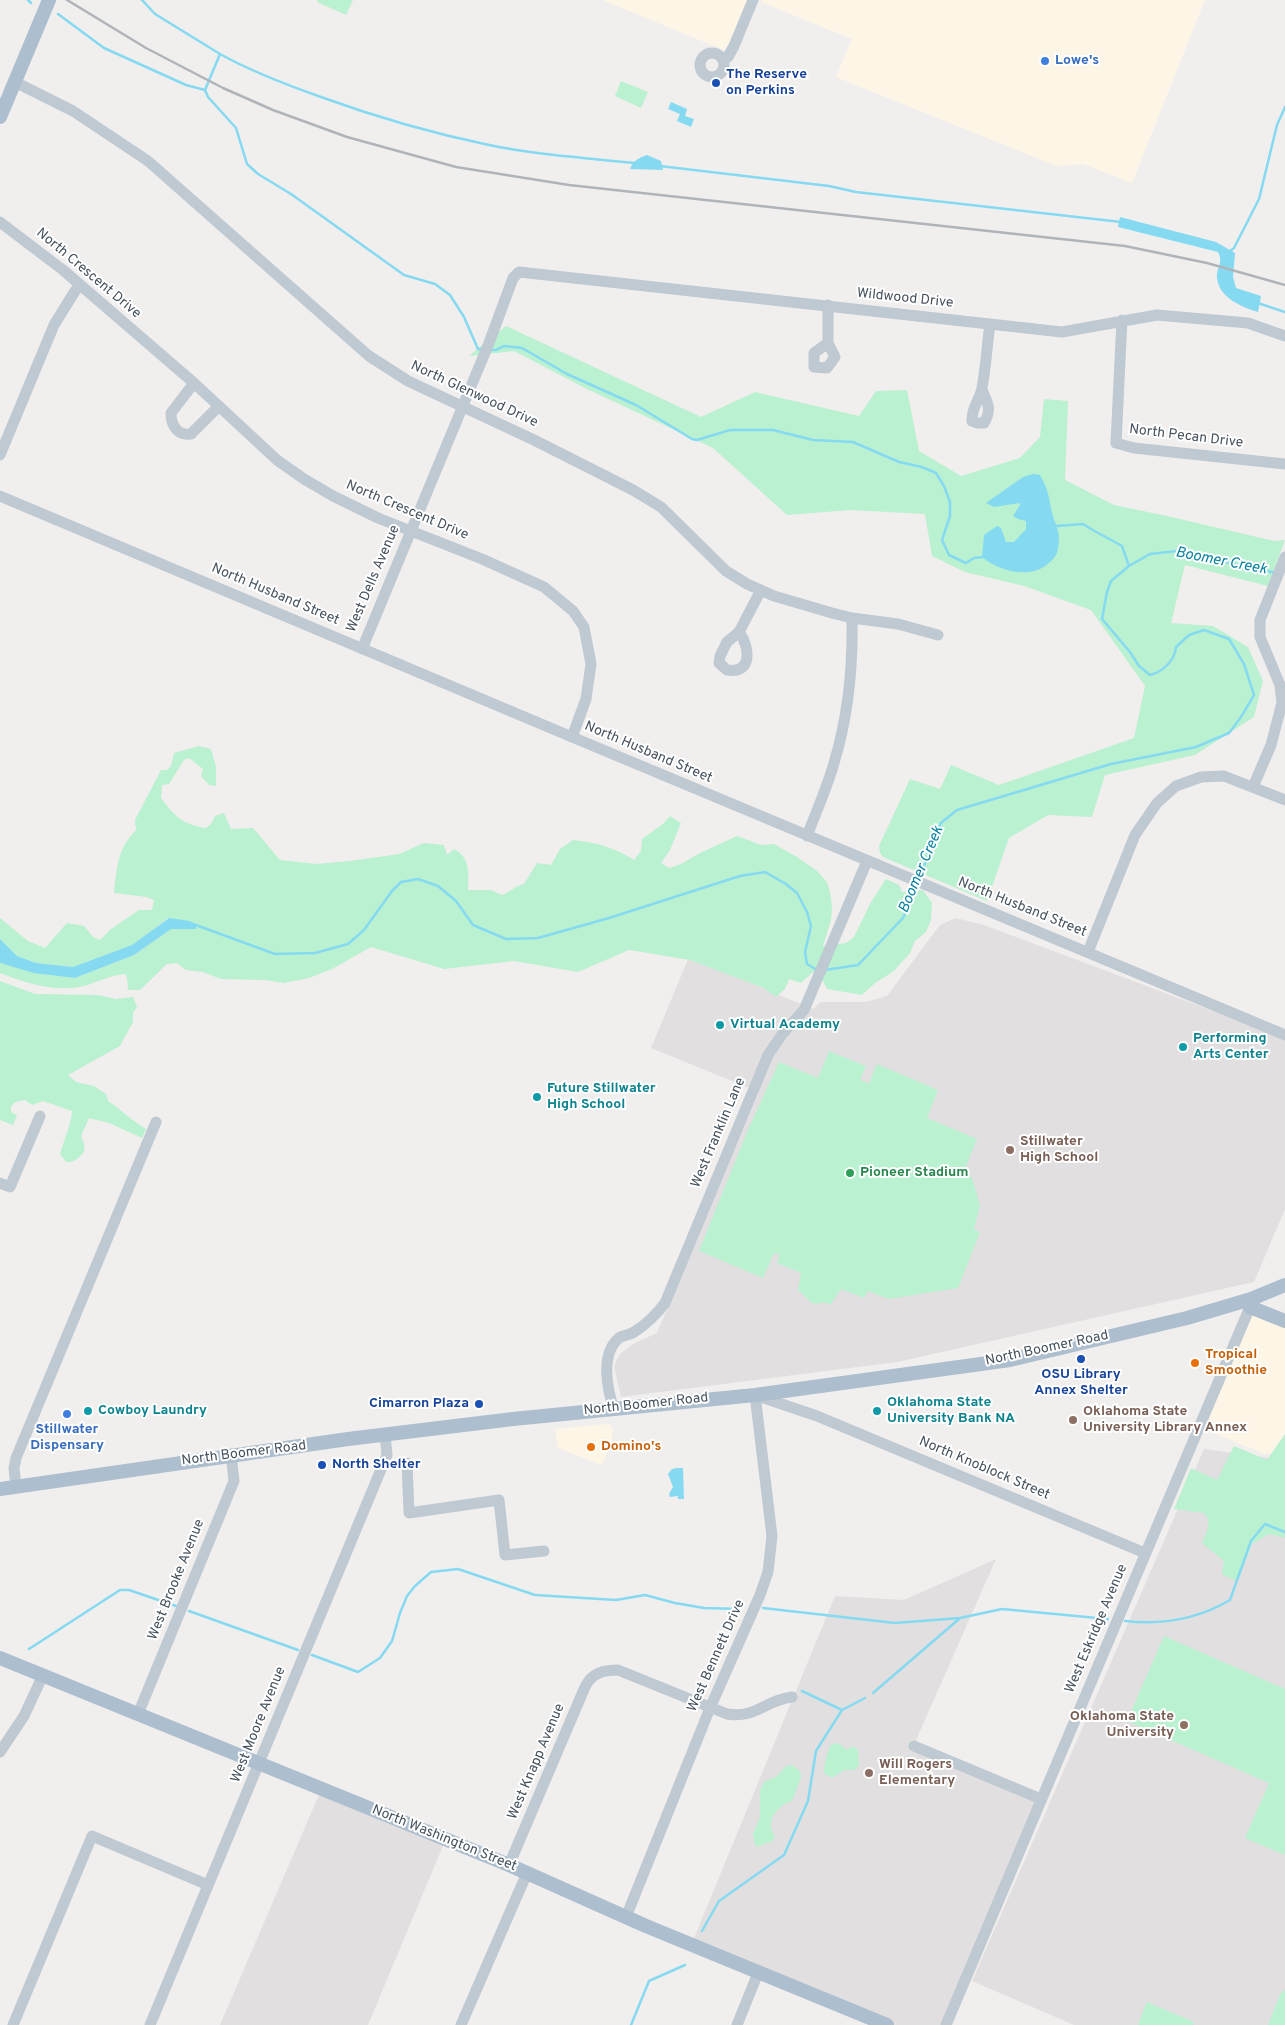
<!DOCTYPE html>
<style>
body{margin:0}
canvas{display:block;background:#f1eeee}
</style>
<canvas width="1285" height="2025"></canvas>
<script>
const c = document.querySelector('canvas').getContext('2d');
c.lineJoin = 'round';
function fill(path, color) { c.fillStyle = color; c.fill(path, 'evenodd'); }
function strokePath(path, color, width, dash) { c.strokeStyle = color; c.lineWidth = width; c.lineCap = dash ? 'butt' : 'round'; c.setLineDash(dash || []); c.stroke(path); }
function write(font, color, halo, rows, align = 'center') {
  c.font = font + ' Overpass,sans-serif'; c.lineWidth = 4; c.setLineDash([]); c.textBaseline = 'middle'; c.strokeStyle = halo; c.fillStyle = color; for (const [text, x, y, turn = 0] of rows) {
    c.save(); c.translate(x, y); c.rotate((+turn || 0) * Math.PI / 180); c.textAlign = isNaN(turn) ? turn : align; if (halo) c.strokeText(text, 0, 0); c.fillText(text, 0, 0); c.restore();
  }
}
const commercial = new Path2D(`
 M602 0H748L729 43 724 50Z
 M762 0H1205L1132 183 1083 164 1056 166 836 77 852 39 761 2Z
 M1251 1307 1285 1322V1451L1265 1454 1199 1427Z
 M609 1424 613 1429 611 1442 602 1465 558 1448 555 1429Z`);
const education = new Path2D(`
 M956 918 984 925 1285 1038V1209L1254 1282 897 1362 621 1397 614 1366 620 1354 635 1343 657 1333 759 1092 651 1048 689 957 813 1009 821 1002H866L887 996 940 925Z
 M1204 1449 1285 1460V2025H1074L972 1981Z
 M996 1559 913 1747 1040 1799 945 2025H885L692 1943 835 1596 904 1600Z
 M321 1790 445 1841 368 2025H220Z`);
const green = new Path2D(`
 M318 0H353L346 15 317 2Z
 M621 81 648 92 641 108 615 96Z
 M506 326 701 417 755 392 859 416 876 391 907 390 919 451 961 476 1020 458 1040 437 1044 399 1068 401 1065 480 1114 505 1167 516 1274 541 1285 540 1268 586 1185 565 1171 623 1213 626 1248 647 1263 681 1254 717 1195 755 1105 775 1092 817 1048 815 1009 838 987 901 883 857 880 853 879 846 910 779 940 789 951 765 999 785 1134 738 1145 686 1091 610 1024 586 965 572 932 556 925 514 851 510 787 515 713 448 587 389 514 351 469 356Z
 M199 746 211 749 216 767V786L209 785 201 776 203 769 189 758 184 760 169 784 162 785 161 798C176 817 181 824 206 828L211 824 215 816 224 813 231 829 253 828 280 860 317 864 350 861 399 854 424 843 444 845 447 855 454 849C470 857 469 874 468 890H491L502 895C512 891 513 887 524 884L537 863 551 865 560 849 573 840C596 842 615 848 634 860L641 851 642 839 664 823 670 816 681 823 670 850 661 863 669 868 681 864 700 853 737 836 761 845 774 844 797 857 817 871 827 882 831 897 832 909 831 920 823 946 846 943 854 937 871 902 886 879 899 885 902 892 923 890 932 903 931 920 926 932 915 941 910 953 894 971 875 983 862 995 827 989 821 977 813 972 801 983 789 979 785 989 776 997 764 988 690 960 629 950 578 972 514 961 444 969 371 947 332 969 309 978 284 983 265 980 221 979 203 972 186 970 177 963 167 964 140 990H128L127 977 125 974C110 975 98 982 84 986 55 993 26 983 0 973V963L75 978 134 955 171 929H196L168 918 133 945 73 967 36 963 17 956 0 939V918L28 941 45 948 67 923 84 926 93 937 100 940 111 929 139 910H152L154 900 147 897 114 893C117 866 117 850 136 830L135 820 161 770H167L171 766 174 753Z
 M0 981 35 994 98 995 116 999 133 997 137 1007 133 1013V1022L120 1046 68 1075 76 1082 94 1086 106 1094 108 1101C122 1110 132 1121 146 1129L142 1138 109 1123 89 1118 81 1136C82 1138 83 1141 84 1144 87 1154 75 1163 66 1162L60 1154C64 1140 71 1125 72 1111L43 1101 32 1105 25 1100 15 1102 11 1107V1112L17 1115 13 1125 0 1120Z
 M829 1051 866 1066 860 1080 869 1084 877 1064 938 1090 927 1118 977 1139 965 1169 972 1178 980 1205 974 1229 980 1232 958 1288 889 1299 868 1291 864 1298 841 1289 831 1304 821 1302 820 1304 812 1303 798 1290 801 1273 777 1263 780 1255 774 1253 763 1278 699 1251 747 1132 779 1062 818 1078Z
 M1285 1434V1538L1269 1534 1252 1544 1239 1578 1234 1580 1222 1574 1224 1561 1202 1543C1206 1533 1213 1522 1204 1513L1174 1509 1191 1468 1217 1480 1234 1446 1267 1460Z
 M1164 1636 1285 1689V1855L1245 1838 1269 1783 1127 1721Z
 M835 1743 840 1744 847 1750 851 1747H855L858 1750 859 1765 855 1770H844L832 1778 824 1773C824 1765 827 1752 831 1745Z
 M792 1765 799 1770 801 1776C801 1778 794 1797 793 1799 791 1802 786 1803 783 1805 772 1814 767 1824 775 1837L772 1841 757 1847 755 1844 753 1834 760 1818V1790L765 1781 776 1777 786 1766Z
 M1285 1989V2025H1268L1280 1995Z
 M1147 2002 1194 2022 1193 2025H1138Z`);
const water = new Path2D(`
 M671 102 687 109 685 116 694 119 691 127 677 121 680 114 668 109Z
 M647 155 661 161 663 170 630 169C633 161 638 158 647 155Z
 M1120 217 1216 242 1235 253 1233 277 1236 288 1261 296 1258 312C1242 307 1219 298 1217 278 1216 267 1224 264 1218 252L1118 227Z
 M1033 474 1040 475C1048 490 1048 492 1051 508 1054 526 1063 530 1057 553 1055 557 1053 559 1050 562 1032 580 1000 572 982 557L984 535 997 526 1001 528 1006 542H1014L1026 529V521L1018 519 1013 516 1020 505V503L994 507 986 503 1023 477Z
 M169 918 190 921 196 925V929H171L134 955 75 978 34 973 0 963V939L17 956 36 963 73 967 132 945Z
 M677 1468H683L684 1499H678V1496L670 1497 669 1494 673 1487 668 1474 672 1469Z`);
const stream = new Path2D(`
 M28 0 31 3
 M142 0 155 14 220 54 205 90
 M58 14 104 48 186 85 205 90 208 97 236 128 247 164 258 174 291 194 404 275 435 284 450 295 464 317 478 349H482
 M220 54C252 72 287 85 321 97 376 117 431 133 489 145 537 155 586 158 635 163
 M660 166 829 186 856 192 1121 222
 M1230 251 1234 248 1259 199 1277 125 1285 107
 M1258 303 1285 312
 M490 350H496L504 346 522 348 567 374 636 405 692 439 697 440 730 430H773L813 440 853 442 899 462 922 467 936 473 944 486 950 502V516L942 540 949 555 966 563 974 558 983 557
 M1056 526 1083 524 1091 529 1122 546 1129 566
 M920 878 933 840 941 823 957 810 1111 764 1196 747 1229 733 1241 717 1254 695 1244 664 1229 639 1204 630 1189 635 1176 647C1175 660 1163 672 1150 675L1139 666 1130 652 1102 619 1107 592 1111 581 1129 566 1150 554 1177 551 1276 573
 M193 924 275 954 315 953 348 944 364 930 392 891 401 882 418 879 438 886 456 901 473 925 506 939 538 938 609 918 740 876 765 872 786 884 797 893 807 912 811 926 805 952 807 964 817 970
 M825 970 858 965 903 918 918 885
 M763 1608 895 1623 960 1618 1002 1609 1108 1619
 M189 1611 298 1650
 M1125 1621C1162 1625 1198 1619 1230 1600L1251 1541 1265 1524 1285 1532
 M29 1649 120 1590H129L176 1606
 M312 1655 358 1672 380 1658 392 1641 400 1613 407 1596 415 1586 431 1572 458 1569 535 1595 616 1600 645 1595 675 1603 704 1608 740 1609
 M802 1691 842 1710 865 1698
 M873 1693 959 1619
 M702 1931 719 1901 784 1855 808 1801 816 1751 842 1710
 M631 2025 649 1981 685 1965`);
const minor = new Path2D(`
 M700 65a12 12 0 1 1 24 0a12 12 0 1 1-24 0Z
 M722 58 728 57 734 46 753 0
 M15 82 73 111 148 161 369 356 408 381 534 440 633 490 661 507 726 571 747 584 774 596 832 613 852 618 898 624 938 635
 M0 222 63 270 194 383 277 460 304 479 333 496 378 518 482 559 544 587 573 611 584 627 591 664 586 699 572 737
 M828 305V343L814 353V367L827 368 835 357 828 343
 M1122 320 1116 443 1134 448 1285 464
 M194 383 171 413C171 426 178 436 191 434L219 406
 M982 390C988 403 992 410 984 423H977L972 421C971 408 980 400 982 388 986 367 987 345 990 324
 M0 455 54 325 75 291 80 286
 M0 496 572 737 1285 1035
 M739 632C750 647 753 674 727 670L719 663 720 656 727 642 739 632 761 590
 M362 649 489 343 513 278 519 272 1062 332 1157 315 1248 323 1285 336
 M1253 787 1271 745 1282 703 1280 685 1260 637V620L1285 557
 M807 836C816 812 827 788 834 763 848 717 853 666 852 618
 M1088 952 1135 835 1157 803 1176 786 1201 777 1224 776 1285 800
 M0 1183 10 1187 40 1116
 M614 1409C607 1389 600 1354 619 1338 623 1335 630 1335 634 1332 647 1324 656 1315 665 1303L768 1055 783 1033 804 1010 867 861
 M407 1463 409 1513 499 1500 505 1555 544 1551
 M16 1487 14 1468 16 1458 156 1122
 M138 1714 234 1481 231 1454
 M914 1746 1041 1799
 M0 1752 24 1716 43 1675
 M509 1865 585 1687C592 1673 603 1670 618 1670L727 1714C756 1719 765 1700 792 1697
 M626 1917 710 1708 760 1595 768 1572 772 1536 755 1395 817 1416 1145 1553
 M13 2025 92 1836 208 1885
 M150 2025 387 1455 385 1434
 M461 2025 527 1873
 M737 2025 758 1973
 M946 2025 1250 1307 1251 1299`);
const major = new Path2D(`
 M0 117 49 0
 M1250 1307 1285 1321
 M0 1489 348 1439 513 1419 755 1395 1010 1360 1187 1318 1251 1299 1285 1285
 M0 1658 509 1865 646 1926 887 2025`);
const rail = new Path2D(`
 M67 0 146 48 223 88 273 110 347 137 456 167 569 185 1125 246 1207 263 1285 285`);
const markers = [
 [1045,61,5,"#3f7fe0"],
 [716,83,5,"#1a4fb4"],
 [720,1025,5,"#0f9aa8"],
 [1183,1047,5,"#0f9aa8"],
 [537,1097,5,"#0f9aa8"],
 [1010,1150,5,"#8d6e63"],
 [850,1173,5,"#2e9e5b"],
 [1081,1359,5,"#1a4fb4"],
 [1195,1363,5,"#e8710a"],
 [479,1404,5,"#1a4fb4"],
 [88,1411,5,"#0f9aa8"],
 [877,1411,5,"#0f9aa8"],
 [67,1414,5,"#3f7fe0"],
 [1073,1420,5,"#8d6e63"],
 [591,1447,5,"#e8710a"],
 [322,1465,5,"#1a4fb4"],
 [1184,1725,5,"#8d6e63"],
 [869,1773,5,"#8d6e63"]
];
const shopNames = [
 ["Lowe's",1055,61],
 ["Stillwater",67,1430,"center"],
 ["Dispensary",67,1446,"center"]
];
const transitNames = [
 ["The Reserve",726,75],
 ["on Perkins",726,91],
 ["OSU Library",1081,1375,"center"],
 ["Annex Shelter",1081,1391,"center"],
 ["Cimarron Plaza",469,1404,"right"],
 ["North Shelter",332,1465]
];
const streetNames = [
 ["North Crescent Drive",88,274,40],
 ["Wildwood Drive",905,299,6],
 ["North Glenwood Drive",474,395,25],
 ["North Pecan Drive",1186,437,7],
 ["North Crescent Drive",407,511,23],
 ["West Dells Avenue",374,579,-67],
 ["North Husband Street",275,595,23],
 ["North Husband Street",648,753,23],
 ["North Husband Street",1022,908,22],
 ["West Franklin Lane",719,1133,-67],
 ["North Boomer Road",1047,1349,-12],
 ["North Boomer Road",646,1405,-6],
 ["North Boomer Road",244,1454,-7],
 ["North Knoblock Street",984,1469,23],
 ["West Brooke Avenue",177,1580,-68],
 ["West Eskridge Avenue",1097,1629,-67],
 ["West Bennett Drive",717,1656,-66],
 ["West Moore Avenue",259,1725,-68],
 ["West Knapp Avenue",537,1762,-67],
 ["North Washington Street",444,1839,22]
];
const cultureNames = [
 ["Virtual Academy",730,1025],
 ["Performing",1193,1039],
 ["Arts Center",1193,1055],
 ["Future Stillwater",547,1089],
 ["High School",547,1105],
 ["Oklahoma State",887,1403],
 ["University Bank NA",887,1419],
 ["Cowboy Laundry",98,1411]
];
const educationNames = [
 ["Stillwater",1020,1142],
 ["High School",1020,1158],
 ["Oklahoma State",1083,1412],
 ["University Library Annex",1083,1428],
 ["Oklahoma State",1174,1717,"right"],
 ["University",1174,1733,"right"],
 ["Will Rogers",879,1765],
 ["Elementary",879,1781]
];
const leisureNames = [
 ["Pioneer Stadium",860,1173]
];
const foodNames = [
 ["Tropical",1205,1355],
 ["Smoothie",1205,1371],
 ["Domino's",601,1447]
];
const waterNames = [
 ["Boomer Creek",1221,562,11],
 ["Boomer Creek",922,870,-67]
];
fill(commercial, '#fdf6e7');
fill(education, '#e2dfe0');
fill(green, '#baf1d0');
fill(water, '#85daf1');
strokePath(stream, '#85daf1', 2.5);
strokePath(minor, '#bec9d2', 11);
strokePath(major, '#adbecf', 14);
strokePath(rail, '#b0b4b9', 2.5);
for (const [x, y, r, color] of markers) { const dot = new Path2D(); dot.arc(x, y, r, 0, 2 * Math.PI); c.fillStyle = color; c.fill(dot); strokePath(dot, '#fff', 2); }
write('bold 14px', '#366cbe', '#fff', shopNames, 'left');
write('bold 14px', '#164399', '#fff', transitNames, 'left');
write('14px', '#46525d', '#fff', streetNames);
write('bold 14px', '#0d838f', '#fff', cultureNames, 'left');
write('bold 14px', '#785e54', '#fff', educationNames, 'left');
write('bold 14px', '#27864d', '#fff', leisureNames, 'left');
write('bold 14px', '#c56008', '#fff', foodNames, 'left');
write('italic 15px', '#0581a1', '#fff', waterNames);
</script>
